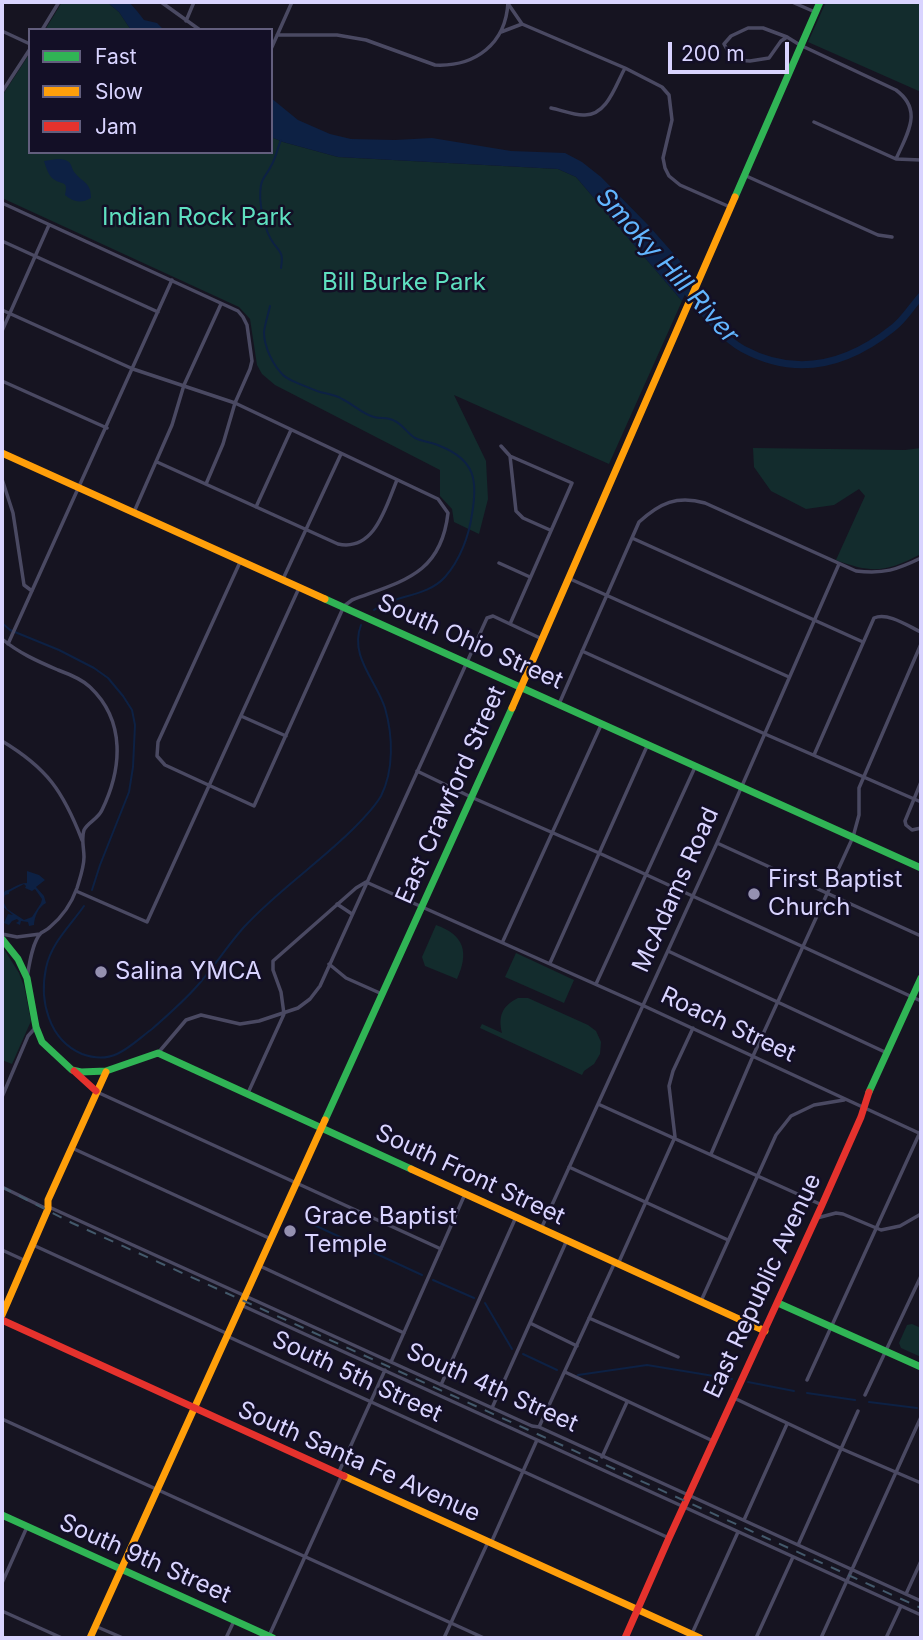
<!DOCTYPE html>
<style>
body{margin:0}
#map{position:relative;width:923px;height:1640px;overflow:hidden;background:#161421;font-family:Inter,sans-serif}
canvas{display:block}
.frame{position:absolute;inset:0;border:4px solid #d9d4ff;pointer-events:none}
.legend{position:absolute;left:28px;top:28px;width:245px;height:126px;box-sizing:border-box;background:#130f26;border:2px solid #625e7d;margin:0;padding:9px 12px;list-style:none;font-size:21px;color:#d9d4ff}
.legend li{display:flex;align-items:center;gap:14px;height:35px}
.legend b{width:35px;border:2px solid #625e7d}
.scale{position:absolute;left:668px;top:42px;width:121px;height:32px;box-sizing:border-box;border:4px solid #d9d4ff;border-top:0;padding-left:9px;font-size:21px;line-height:24px;white-space:nowrap;color:#d9d4ff;-webkit-text-stroke:5px #130f26;paint-order:stroke}
</style>
<div id="map">
<canvas width="923" height="1640"></canvas>
<div class="frame"></div>
<ul class="legend">
<li><b style="height:9px;background:#30b455"></b>Fast</li>
<li><b style="height:9px;background:#ff9f0a"></b>Slow</li>
<li><b style="height:9px;background:#e5322d"></b>Jam</li>
</ul>
<div class="scale">200 m</div>
</div>
<script>
const c = document.querySelector('canvas').getContext('2d');
c.lineJoin = 'round';
function fill(path, color) { c.fillStyle = color; c.fill(path, 'evenodd'); }
function strokePath(path, color, width, dash) { c.strokeStyle = color; c.lineWidth = width; c.lineCap = dash ? 'butt' : 'round'; c.setLineDash(dash || []); c.stroke(path); }
function write(font, color, halo, rows, align = 'center') {
  c.font = font + ' Inter,sans-serif'; c.lineWidth = 5; c.setLineDash([]); c.textBaseline = 'middle'; c.strokeStyle = halo; c.fillStyle = color; for (const [text, x, y, turn = 0] of rows) {
    c.save(); c.translate(x, y); c.rotate((+turn || 0) * Math.PI / 180); c.textAlign = isNaN(turn) ? turn : align; if (halo) c.strokeText(text, 0, 0); c.fillText(text, 0, 0); c.restore();
  }
}
const green = new Path2D(`
 M62 2H107L119 12 131 30H45Z
 M826 2H921V92L808 42Z
 M30 53V152H271V137L283 142 338 157 558 169 576 177 682 301 609 464 454 395 486 461 488 499 479 534 454 522 452 509 440 496V470L275 385 262 374 257 365 250 319 239 307 2 198V96Z
 M753 448 905 450 921 448V554C886 572 873 574 836 560L865 496 859 489 834 505 806 509 771 491 754 467Z
 M436 925C465 935 469 953 457 979L425 966 422 957Z
 M2 946 19 973 24 986 31 1021 12 1064 2 1060Z
 M516 953 574 980 564 1003 505 977Z
 M518 998H528L588 1025 596 1031 601 1042 600 1054 594 1064 584 1071 582 1075 480 1028 482 1024 502 1033C498 1016 502 1006 518 998Z
 M912 1324 921 1328V1357L901 1348 899 1343 907 1325Z`);
const water = new Path2D(`
 M107 2H129L137 11 144 20 157 23 164 30H131L119 12Z
 M271 98 298 120 330 134 351 139 395 140 432 138 511 151 565 153 582 162 601 177 649 226 680 261 692 278 682 301 576 177 558 169 338 157 283 142 271 137Z
 M57 159C61 159 65 159 69 162 72 165 72 170 75 173 83 183 91 182 91 198 81 204 73 202 65 195 69 179 61 186 52 178 48 174 46 167 44 161Z
 M27 871 39 875 45 880 36 887 44 896 46 903C38 907 34 918 34 925L29 926 28 922 21 921 20 925 16 923 19 921 17 919 12 921 9 925 4 923 8 914 13 915 2 906V896L5 891C13 889 18 883 27 883ZM24 884 26 886 25 888 32 891 35 889 42 899 41 903 32 917 24 920 7 909 3 901 5 895 9 894V892Z`);
const stream = new Path2D(`
 M281 140C277 149 276 158 271 166 268 173 262 178 261 185 258 201 264 231 274 244 282 254 283 254 281 268
 M270 306C268 315 265 324 264 332 264 347 273 365 283 375 289 381 308 387 317 391 325 394 334 394 342 399 353 404 362 414 374 417 381 419 388 417 395 421 403 425 408 434 415 438 423 442 432 442 440 446 475 460 478 480 472 514 469 536 460 560 445 577 426 598 395 594 374 610
 M2 623 10 630 59 650 94 668 108 678 123 696 132 710 135 725 133 767 129 792 100 865 92 890
 M84 906C70 926 51 943 46 968 39 1001 49 1040 82 1054 93 1058 106 1059 117 1054 130 1048 141 1037 152 1029 168 1015 184 1001 198 985 214 967 227 946 244 927 277 891 319 863 354 828 364 818 374 808 381 796 394 770 393 736 385 708 376 680 349 656 361 625
 M312 1224 422 1275
 M433 1280 474 1298
 M485 1303 512 1349
 M523 1354 557 1370
 M578 1375 647 1365 732 1379
 M748 1382 794 1391
 M807 1393 855 1400
 M869 1402 917 1408`);
const river = new Path2D(`
 M680 283C698 305 719 336 743 349 797 378 848 364 893 328 904 320 912 306 921 296`);
const street = new Path2D(`
 M161 2 200 30
 M792 2 815 12
 M186 21 194 2
 M522 24 625 68 662 87 669 95 672 120 663 158 665 168 669 176 680 185 730 207
 M748 28H763L787 37 781 41 769 58 750 61 733 60 724 44 731 36Z
 M42 30 59 2
 M2 31 30 44
 M501 32 522 24 509 5
 M277 35H337L366 40 435 65C475 67 506 44 508 2
 M787 37 800 45 896 90C923 110 908 132 896 159
 M271 49 292 2
 M2 92 30 49
 M551 108C561 110 573 115 583 115 607 117 616 84 625 68
 M814 122 896 159 921 160
 M744 175 878 235 892 237
 M2 203 238 311 243 317 247 325 252 361 250 369 235 403 223 444 206 484
 M2 241 158 312
 M2 310 133 369 235 403 438 499 448 513C441 575 402 581 352 600L344 606 254 806 165 765 157 756 158 742 241 560
 M2 331 49 225
 M2 381 107 428
 M501 446 510 456 572 483 510 624
 M510 456 516 511 523 518 550 530
 M157 462 338 544C375 552 386 506 397 480
 M2 479 13 513 24 585 32 591
 M256 507 291 430
 M134 512 172 425 184 385 221 304
 M632 538 863 642
 M499 563 530 577
 M568 578 789 677
 M283 579 341 454
 M2 639C19 653 37 661 58 670 69 674 82 679 90 687 126 721 122 769 102 810 98 819 88 822 84 830 81 839 84 848 84 857 84 867 80 878 77 888 72 902 62 917 50 927 47 930 44 931 41 933 32 942 29 966 27 978
 M8 644 172 280
 M582 651 765 734 921 802
 M559 704 639 522C660 503 677 495 705 503L856 571C885 574 896 570 921 558
 M241 716 286 736
 M2 741C47 768 63 791 82 840
 M814 755 874 618C888 612 908 626 921 632
 M417 771 471 797 599 853 921 1001
 M921 782 905 821 906 825 912 830 921 828
 M717 843 921 936
 M76 891 147 922 299 588
 M337 904 352 914
 M2 934 17 937 40 934
 M503 941 602 723
 M668 951 887 1053
 M550 963 648 744
 M329 964 346 978 382 994
 M596 984 696 765
 M158 1053 186 1020 201 1015 240 1024 259 1021 298 1008 310 999 320 986 487 618 493 616 542 639
 M97 1092 441 1249
 M248 1093 284 1014 281 992 273 970V961L356 888 366 882 642 1005 921 1134
 M2 1097 28 1036 36 1027
 M598 1104 822 1205
 M72 1148 271 1239
 M711 1154 753 1056 853 837 859 815V788L921 644
 M569 1167 728 1240
 M2 1187 47 1209
 M49 1207 532 1426 539 1427 921 1601
 M817 1218 836 1213 843 1214 881 1230 900 1226 921 1214
 M541 1229 717 843 839 564
 M33 1245 228 1334 229 1337 669 1538
 M2 1250 26 1261
 M618 1264 675 1137 669 1086 673 1071 693 1028
 M260 1266 404 1333
 M701 1301 776 1135 791 1116 814 1105 844 1100
 M241 1305 921 1615
 M589 1318 678 1357
 M530 1323 577 1346
 M391 1362 465 1194
 M565 1372 713 1441
 M807 1380 921 1130
 M441 1385 516 1217
 M865 1395 921 1276
 M734 1398 842 1449 921 1483
 M492 1408 567 1240
 M2 1419 484 1638
 M539 1427 615 1262
 M602 1457 627 1402
 M338 1474 385 1370
 M744 1520 787 1424
 M491 1543 537 1440
 M798 1545 858 1411
 M2 1583 27 1527
 M906 1594 921 1561
 M2 1611 62 1638
 M95 1626 123 1638
 M269 1636 342 1475
 M226 1638 234 1621
 M444 1638 488 1542
 M690 1638 738 1532
 M756 1638 793 1557
 M821 1638 921 1417
 M886 1638 901 1606`);
const fast = new Path2D(`
 M735 197 820 2
 M325 599 921 868
 M2 939 18 959 27 978 36 1027 42 1042 72 1070 81 1072 106 1071 158 1053 411 1169
 M869 1092 921 978
 M325 1120 512 708
 M778 1303 921 1367
 M2 1515 273 1638`);
const slow = new Path2D(`
 M2 453 325 599
 M512 708 735 197
 M411 1169 765 1331
 M2 1315 48 1209V1200L106 1072
 M344 1476 700 1638
 M90 1638 325 1120`);
const jam = new Path2D(`
 M74 1071 96 1091
 M2 1320 344 1476
 M625 1638 669 1538 822 1205 861 1117 869 1092`);
const rail = new Path2D(`
 M2 1187 72 1223 921 1608`);
const markers = [
 [754,894,7,"#9591b1"],
 [101,972,7,"#9591b1"],
 [290,1231,7,"#9591b1"]
];
const parkNames = [
 ["Indian Rock Park",197,218],
 ["Bill Burke Park",404,283]
];
const streetNames = [
 ["South Ohio Street",470,642,24],
 ["East Crawford Street",451,795,-66],
 ["McAdams Road",676,890,-66],
 ["Roach Street",728,1025,25],
 ["South Front Street",470,1175,25],
 ["East Republic Avenue",763,1286,-65],
 ["South 5th Street",357,1377,25],
 ["South 4th Street",492,1388,24],
 ["South Santa Fe Avenue",359,1462,24],
 ["South 9th Street",145,1559,24]
];
const poiNames = [
 ["First Baptist",768,880],
 ["Church",768,908],
 ["Salina YMCA",115,972],
 ["Grace Baptist",304,1217],
 ["Temple",304,1245]
];
const waterNames = [
 ["Smoky Hill River",667,266,48]
];
fill(green, '#132c2d');
fill(water, '#0d2144');
strokePath(stream, '#0d2144', 2);
strokePath(river, '#0d2144', 7);
strokePath(street, '#4a4962', 3.5);
strokePath(fast, '#30b455', 7);
strokePath(slow, '#ff9f0a', 7);
strokePath(jam, '#e5322d', 7);
strokePath(rail, '#43596b', 2, [10, 9]);
for (const [x, y, r, color] of markers) { const dot = new Path2D(); dot.arc(x, y, r, 0, 2 * Math.PI); c.fillStyle = color; c.fill(dot); strokePath(dot, '#130f26', 2.5); }
write('24px', '#5fe0c0', '#130f26', parkNames);
write('24px', '#d9d4ff', '#130f26', streetNames);
write('24px', '#d9d4ff', '#130f26', poiNames, 'left');
write('italic 26px', '#62b6ff', '#130f26', waterNames);
</script>
